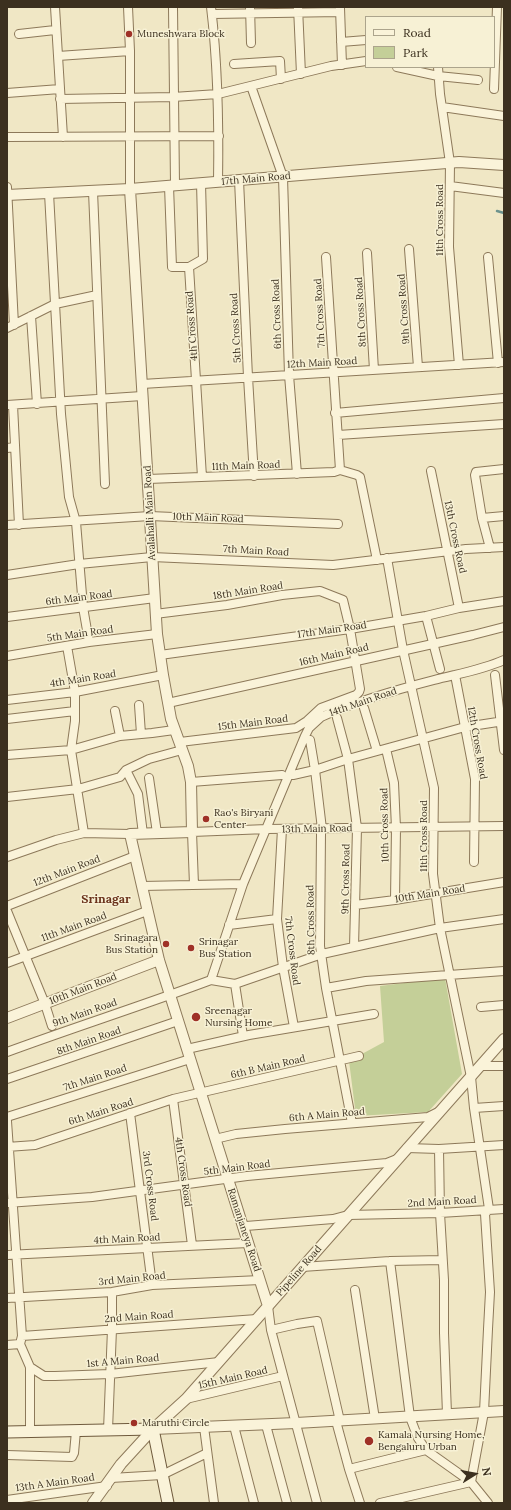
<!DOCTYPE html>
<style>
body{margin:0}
#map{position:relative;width:511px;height:1510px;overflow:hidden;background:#f0e7c5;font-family:Lora,serif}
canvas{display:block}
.frame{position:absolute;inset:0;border:8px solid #3c301f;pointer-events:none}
.legend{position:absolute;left:365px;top:16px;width:130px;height:52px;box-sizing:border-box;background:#f7f1d5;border:1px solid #aca48c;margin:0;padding:5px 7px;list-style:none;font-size:12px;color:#3c301f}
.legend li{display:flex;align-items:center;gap:8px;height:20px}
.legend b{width:20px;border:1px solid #aca48c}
.north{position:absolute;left:455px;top:1454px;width:40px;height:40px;-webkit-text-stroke:3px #f7f1d5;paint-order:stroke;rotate:79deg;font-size:11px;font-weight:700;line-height:16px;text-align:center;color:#3c301f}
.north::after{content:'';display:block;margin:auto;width:14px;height:18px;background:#3c301f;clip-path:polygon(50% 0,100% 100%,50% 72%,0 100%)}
</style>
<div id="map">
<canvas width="511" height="1510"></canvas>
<div class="frame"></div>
<ul class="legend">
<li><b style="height:5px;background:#faf3d9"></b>Road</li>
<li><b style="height:11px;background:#c4cf98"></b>Park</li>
</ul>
<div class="north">N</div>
</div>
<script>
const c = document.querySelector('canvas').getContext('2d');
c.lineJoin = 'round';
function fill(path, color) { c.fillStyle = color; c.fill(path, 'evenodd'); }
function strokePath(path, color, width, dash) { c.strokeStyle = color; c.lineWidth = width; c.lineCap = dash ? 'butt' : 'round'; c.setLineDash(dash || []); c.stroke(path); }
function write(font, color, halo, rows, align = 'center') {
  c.font = font + ' Lora,serif'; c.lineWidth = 3; c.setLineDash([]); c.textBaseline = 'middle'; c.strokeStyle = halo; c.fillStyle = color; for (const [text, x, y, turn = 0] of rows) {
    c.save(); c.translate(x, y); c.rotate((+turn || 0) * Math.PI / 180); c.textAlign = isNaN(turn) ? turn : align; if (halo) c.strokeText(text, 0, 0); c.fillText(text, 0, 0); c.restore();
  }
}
const green = new Path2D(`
 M445 978 462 1074 428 1112 356 1116 349 1061 384 1042 380 986Z`);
const stream = new Path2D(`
 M497 211 504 213`);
const minor = new Path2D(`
 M55 7 63 137
 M128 7 130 51V189
 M173 7 175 185
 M211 7C218 65 219 123 218 182
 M250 7 251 43
 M298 7 301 74
 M340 8 342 65
 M212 14 340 12
 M19 34 55 30
 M341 42 366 40
 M58 56 130 51
 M234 64 280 61 281 79
 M397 67 438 76 478 80
 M438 67 440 94 450 163 449 247 459 365
 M251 86 283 177 289 375 297 474
 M494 89 497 7
 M7 93 60 89
 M60 99 173 97 218 94 331 66 366 61
 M442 107 504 116
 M7 137 219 136
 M239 180 248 377 254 476
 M201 183 203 259 189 267 202 477
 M169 186 172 267H189
 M450 186 504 193
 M7 187 14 325
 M93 191 105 484
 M49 193 61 414 69 497 76 522 83 607 89 642
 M409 249 418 367
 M367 253 374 370
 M488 257 498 363
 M31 316 37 404
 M7 328 55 304 97 295
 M142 384 504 362
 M7 405 142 396
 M13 405 19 525
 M335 413 504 398
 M338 435 504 424
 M7 448 15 447
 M340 470 357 475 360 477 377 560
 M431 471 459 608
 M148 479 334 472 340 470 326 257
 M482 518 504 516
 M7 525 150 516 338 524
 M490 548 482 518 475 475 476 472 504 469
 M7 575 79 564 152 557 333 565 466 549 504 547
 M155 614 227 605 282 595 320 591 343 600 350 629 360 689 359 692 356 695 321 708 307 721 296 728 180 742
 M426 616 440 669
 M7 617 155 598
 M67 646 75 692V721L71 750 84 833
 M160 655 350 629 426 616 459 608 504 601
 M7 656 89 642 157 634
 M455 675 475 779 474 862
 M495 675 504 750
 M7 700 75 692 163 675
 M168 703 473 635 504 627
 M139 705 141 734
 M364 708 377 751
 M115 711 120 736
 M337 718 348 759 357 828 354 947
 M7 719 75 711
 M310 740 315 770 322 829 321 833 320 946 326 988 352 1123
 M386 749 394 783 396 828 395 900
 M7 755 71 750 120 736 152 733 174 730
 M126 770 138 794 143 834
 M293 775 315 770 348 759 465 727 504 721
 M149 778 157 833
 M191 782 282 775
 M7 797 78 789 120 777 126 770 149 759 182 750
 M282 829 277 919 283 967 294 1027
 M7 857 56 840 84 833 130 834
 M194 885 192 832 267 829 504 826
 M142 886 243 884
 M355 905 395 900 504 882
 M7 906 135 856
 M7 911 45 1004 52 1026
 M229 925 277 919
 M7 963 147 911
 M211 980 235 984 322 954 440 928 504 919
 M235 984 243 1036
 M326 988 366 981 504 971
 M481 1007 504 1005
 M187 1049 249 1035 374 1014
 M7 1052C75 1027 144 1005 211 980L243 884 305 736 309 728 321 717C357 701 395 690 434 680 457 674 482 670 504 660
 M480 1066H504
 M7 1079 178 1021
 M173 1099 192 1245
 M474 1108 504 1106
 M130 1113 152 1285
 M7 1117 190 1059
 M7 1121 22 1336 20 1344 30 1367V1432
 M215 1139 236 1134 285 1129 428 1117 438 1112
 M7 1147 35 1145 173 1099 359 1056
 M407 1148 439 1149 504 1145
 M439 1149 440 1213 444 1280V1333L447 1414
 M7 1203 92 1197 247 1176 387 1163 397 1159
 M244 1228 246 1226 333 1219 348 1215 440 1213 504 1209
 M7 1255 248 1243
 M390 1261 410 1417 418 1438 426 1450 471 1482 488 1503
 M302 1267 390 1261 442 1260
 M355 1290 375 1419
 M7 1298 112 1292 152 1285 260 1280
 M268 1306 271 1330 317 1503
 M271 1330 297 1324 317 1321 340 1421
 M22 1336 257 1319
 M7 1345 20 1344
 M30 1367 44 1376H55L110 1374 219 1362
 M186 1399 283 1376
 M336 1421 349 1469 360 1503
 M266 1425 287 1503
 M234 1426 254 1503
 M204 1427 214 1503
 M108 1430 112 1329V1292
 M7 1455 72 1457 74 1453 76 1431
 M349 1469 426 1450
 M111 1478 162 1475 207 1453
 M7 1500 107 1486
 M380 1503 471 1482 484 1412 488 1329 490 1292 485 1214 489 1209 474 1108 471 1077 440 928 433 874 434 788 403 650 387 558`);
const tertiary = new Path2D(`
 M130 189 157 634 163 675 171 719 188 766 191 782 192 832 130 834 159 960 268 1306
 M7 195 130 189 459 162 504 165
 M7 1018 159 960
 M153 1429 296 1423 504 1411
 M93 1503 121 1464 153 1429 186 1399 504 1039`);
const secondary = new Path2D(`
 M7 1432 153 1429 168 1503`);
const markers = [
 [129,34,4,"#9f3127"],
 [206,819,4,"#9f3127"],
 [166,944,4,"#9f3127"],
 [191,948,4,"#9f3127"],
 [196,1017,5,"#9f3127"],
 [134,1423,4,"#9f3127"],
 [369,1441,5,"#9f3127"]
];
const poiNames = [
 ["Muneshwara Block",137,34],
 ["Rao's Biryani",214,813],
 ["Center",214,825],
 ["Srinagara",158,938,"right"],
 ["Bus Station",158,950,"right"],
 ["Srinagar",199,942],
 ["Bus Station",199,954],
 ["Sreenagar",205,1011],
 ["Nursing Home",205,1023],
 ["Maruthi Circle",142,1423],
 ["Kamala Nursing Home,",378,1435],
 ["Bengaluru Urban",378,1447]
];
const streetNames = [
 ["17th Main Road",256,179,-5],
 ["11th Cross Road",440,220,-90],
 ["9th Cross Road",404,309,-94],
 ["8th Cross Road",361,312,-93],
 ["7th Cross Road",320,313,-93],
 ["6th Cross Road",277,314,-92],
 ["4th Cross Road",192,326,-94],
 ["5th Cross Road",236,328,-93],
 ["12th Main Road",322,363,-3],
 ["11th Main Road",246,466,-2],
 ["Avalahalli Main Road",150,513,-93],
 ["10th Main Road",208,518,2],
 ["13th Cross Road",455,537,78],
 ["7th Main Road",256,551,3],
 ["18th Main Road",248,591,-9],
 ["6th Main Road",79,598,-7],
 ["17th Main Road",332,630,-8],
 ["5th Main Road",80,634,-8],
 ["16th Main Road",334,655,-13],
 ["4th Main Road",83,679,-9],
 ["14th Main Road",363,702,-19],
 ["15th Main Road",253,723,-7],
 ["12th Cross Road",477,743,80],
 ["10th Cross Road",385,825,-91],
 ["13th Main Road",317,829,-1],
 ["11th Cross Road",424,836,-90],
 ["12th Main Road",67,871,-21],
 ["9th Cross Road",346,879,-89],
 ["10th Main Road",430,894,-9],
 ["8th Cross Road",311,920,-91],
 ["11th Main Road",74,927,-20],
 ["7th Cross Road",292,951,83],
 ["10th Main Road",83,989,-21],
 ["9th Main Road",85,1013,-19],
 ["8th Main Road",89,1041,-19],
 ["6th B Main Road",268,1067,-13],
 ["7th Main Road",95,1078,-18],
 ["6th Main Road",101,1112,-18],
 ["6th A Main Road",327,1115,-5],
 ["5th Main Road",237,1168,-7],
 ["4th Cross Road",183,1172,82],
 ["3rd Cross Road",150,1186,83],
 ["2nd Main Road",442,1202,-3],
 ["Ramanjaneya Road",244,1230,72],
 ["4th Main Road",127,1239,-3],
 ["Pipeline Road",299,1271,-49],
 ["3rd Main Road",132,1279,-6],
 ["2nd Main Road",139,1317,-4],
 ["1st A Main Road",123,1361,-5],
 ["15th Main Road",233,1378,-13],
 ["13th A Main Road",55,1483,-8]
];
const quarterNames = [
 ["Srinagar",106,900]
];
fill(green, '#c4cf98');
strokePath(stream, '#6d938d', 2.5);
strokePath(minor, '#8d795a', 10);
strokePath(tertiary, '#8d795a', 12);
strokePath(secondary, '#6f5a3d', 13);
strokePath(minor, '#faf3d9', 8);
strokePath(tertiary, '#faf3d9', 10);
strokePath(secondary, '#faf3d9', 11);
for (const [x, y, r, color] of markers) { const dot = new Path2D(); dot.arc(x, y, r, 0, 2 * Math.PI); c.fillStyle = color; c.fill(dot); strokePath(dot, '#f7f1d5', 1.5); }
write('10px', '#3c301f', '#f7f1d5', poiNames, 'left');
write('10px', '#3c301f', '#f7f1d5', streetNames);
write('bold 12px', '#6b331c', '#f7f1d5', quarterNames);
</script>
